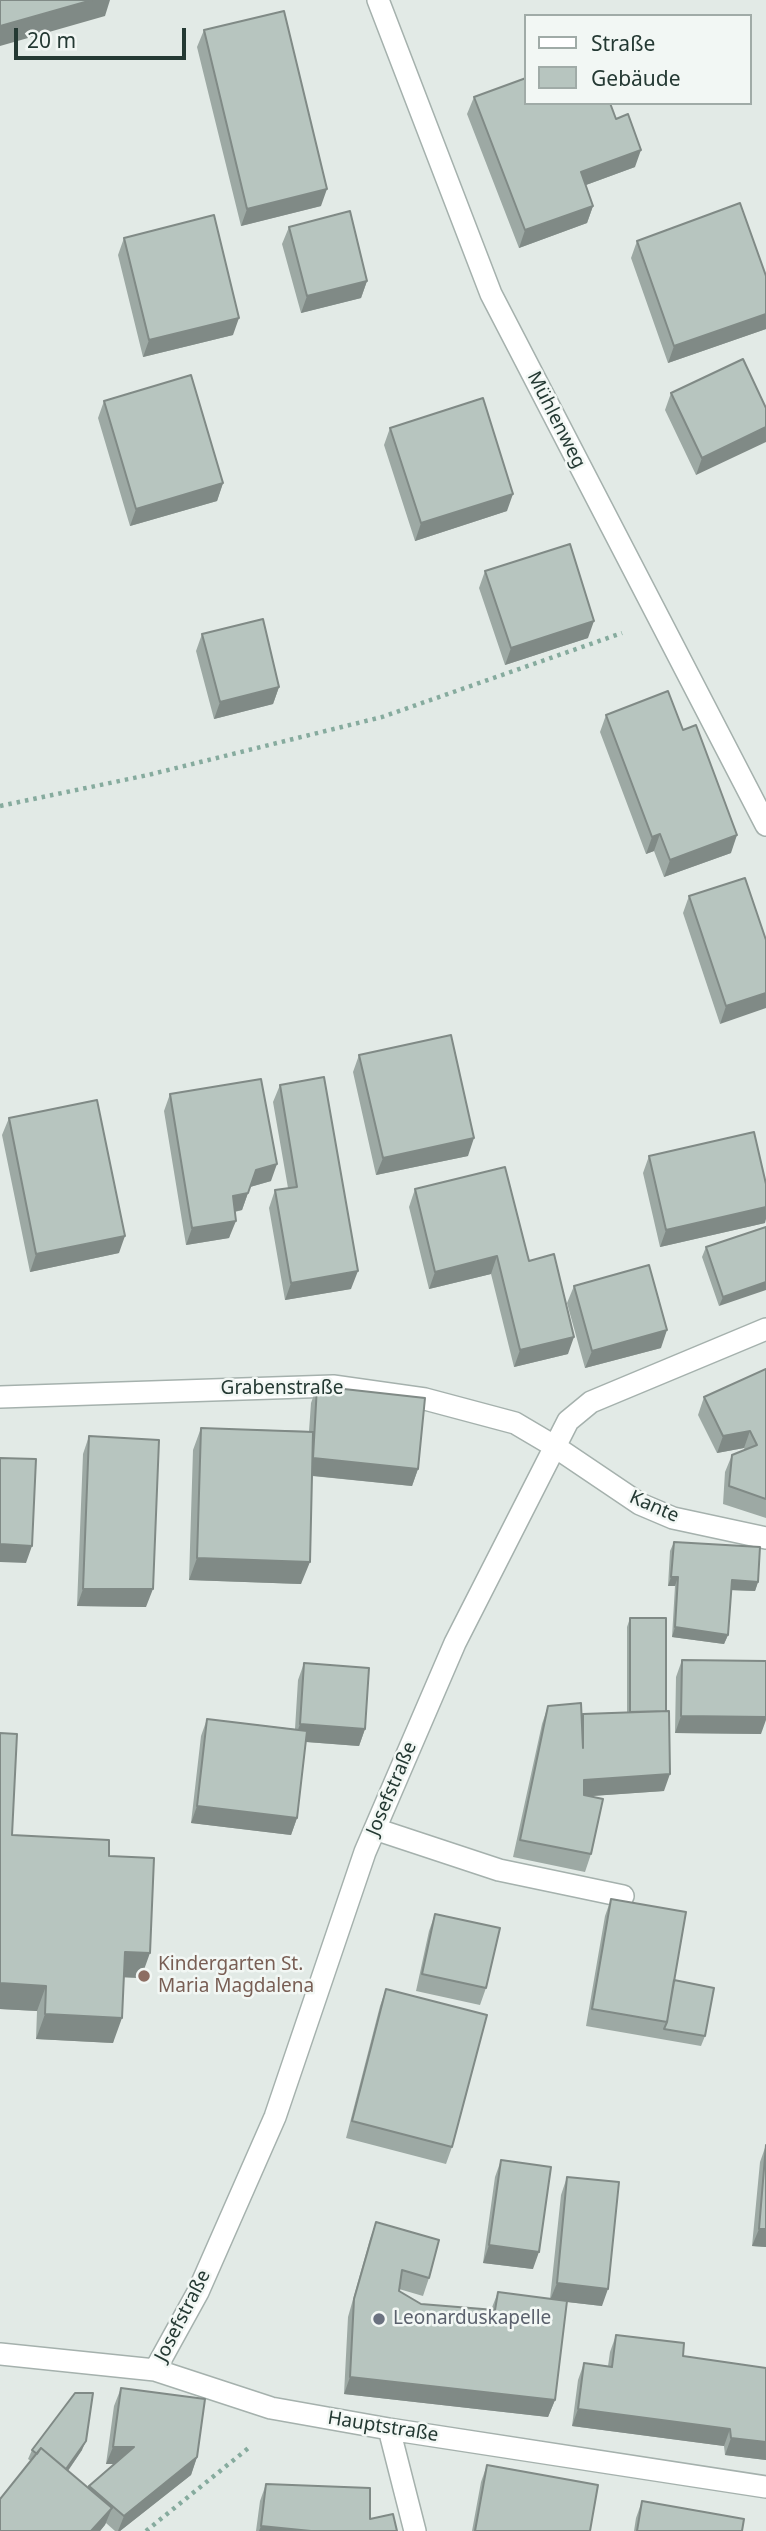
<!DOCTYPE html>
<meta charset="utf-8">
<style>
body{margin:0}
#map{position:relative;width:766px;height:2531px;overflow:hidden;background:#e2eae6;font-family:"Noto Sans",sans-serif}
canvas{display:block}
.legend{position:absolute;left:524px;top:14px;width:228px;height:91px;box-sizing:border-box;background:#f2f7f4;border:2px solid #a0aba7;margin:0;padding:9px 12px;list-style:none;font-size:21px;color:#243933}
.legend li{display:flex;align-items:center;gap:14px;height:35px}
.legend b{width:35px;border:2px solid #a0aba7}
.scale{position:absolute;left:14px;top:28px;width:172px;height:32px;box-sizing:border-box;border:4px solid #243933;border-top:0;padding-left:9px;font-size:21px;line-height:24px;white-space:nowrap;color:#243933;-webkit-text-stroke:5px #f2f7f4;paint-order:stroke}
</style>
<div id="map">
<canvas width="766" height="2531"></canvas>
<ul class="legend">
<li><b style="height:9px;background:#fff"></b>Straße</li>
<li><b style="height:19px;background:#b7c5bf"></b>Gebäude</li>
</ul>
<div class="scale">20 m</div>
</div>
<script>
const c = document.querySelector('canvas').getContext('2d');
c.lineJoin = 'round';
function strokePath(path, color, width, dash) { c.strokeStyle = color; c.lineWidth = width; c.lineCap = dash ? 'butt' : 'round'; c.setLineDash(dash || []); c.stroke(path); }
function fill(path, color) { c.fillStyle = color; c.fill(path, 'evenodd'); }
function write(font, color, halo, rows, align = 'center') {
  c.font = font + ' "Noto Sans",sans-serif'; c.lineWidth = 5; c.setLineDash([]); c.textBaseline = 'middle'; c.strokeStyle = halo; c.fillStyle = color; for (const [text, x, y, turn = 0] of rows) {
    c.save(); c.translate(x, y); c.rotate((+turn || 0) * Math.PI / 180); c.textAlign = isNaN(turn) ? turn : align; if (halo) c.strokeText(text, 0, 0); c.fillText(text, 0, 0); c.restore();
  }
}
const path = new Path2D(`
 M0 806 148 775 382 717 622 633
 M146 2531 251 2446`);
const minor = new Path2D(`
 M378 0 491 294 766 825
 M0 1397 333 1386 425 1399 515 1423 554 1446 640 1504 673 1518 766 1538
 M375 1829 499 1870 623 1896
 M0 2354 155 2370 271 2408 389 2429 766 2487
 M155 2370 198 2292 275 2117 365 1852 455 1643 568 1421 591 1402 766 1329
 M389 2429 415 2531`);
const wall = new Path2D(`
 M204 30 321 206 241 226 197 47Z
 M474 97 635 167 586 185 593 206 587 223 519 248 467 114Z
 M289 227 367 281 361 298 301 313 282 244Z
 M124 238 233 335 143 357 118 255Z
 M637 241 766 276V329L668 363 631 258Z
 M671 393 766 408 696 475 665 410Z
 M104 401 223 483 217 501 130 526 98 418Z
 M390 428 507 511 415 541 384 445Z
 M485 571 588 638 505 665 479 588Z
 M202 634 279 687 273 704 214 719 196 651Z
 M606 715 731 853 664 877 654 851 646 854 600 732Z
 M689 896 766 940 720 1024 683 913Z
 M359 1055 468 1156 376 1175 353 1072Z
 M280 1085 351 1289 285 1300 269 1208 275 1190 288 1188 273 1102Z
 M170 1094 271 1181 250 1187 242 1210 235 1212 229 1238 186 1245 164 1111Z
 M9 1118 119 1253 30 1272 2 1135Z
 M649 1156 765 1223 660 1247 643 1173Z
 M415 1189 529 1261 568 1354 514 1367 491 1274 429 1289 409 1207Z
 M766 1227 719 1306 702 1257 706 1247Z
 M574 1286 661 1348 585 1368 567 1303Z
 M766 1369V1518L723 1504 725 1472 732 1455 745 1450 744 1448 717 1453 698 1415 704 1397Z
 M317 1386 418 1469 412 1486 312 1476 301 1584 189 1580 193 1450 201 1428 309 1431 311 1403Z
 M89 1436 146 1607 77 1606 83 1454Z
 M674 1542 758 1582 755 1591 731 1590 728 1635 724 1644 672 1637 675 1586H668L670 1551Z
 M630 1618 664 1791 590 1796 591 1854 585 1872 513 1857 542 1724 548 1706 582 1719 583 1714 627 1712V1627Z
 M682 1660 761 1734 675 1733 676 1677Z
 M304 1663 365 1729 359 1746 306 1742 297 1818 291 1835 191 1823 201 1736 207 1719 295 1729 298 1680Z
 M0 1733 12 1835 109 1856 141 1978 124 1977 113 2043 36 2039 37 2011 0 2009Z
 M611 1899 674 1980 705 2036 701 2046 586 2026 605 1916Z
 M435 1914 486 1988 480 2005 416 1991 429 1931Z
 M386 1989 452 2147 446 2164 346 2138 380 2006Z
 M766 2145V2247L752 2246 760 2162Z
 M501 2160 533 2269 483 2263 495 2177Z
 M567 2177 602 2306 567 2302 555 2400 548 2417 344 2394 348 2317 370 2239 376 2222 429 2278 423 2296 399 2289V2291L421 2304 491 2310 498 2292 550 2299 561 2195Z
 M616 2335 683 2356 766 2368V2460L725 2455 724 2446 572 2426 578 2380 584 2363 608 2366 610 2352Z
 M121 2388 197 2457 191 2475 120 2531H115L106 2523 100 2531H0L31 2461 28 2459 32 2450H82L68 2471 88 2488 89 2486 114 2464H106L114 2406Z
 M487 2465 590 2531H472L481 2482Z
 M266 2484 370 2519 397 2531H256L260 2501Z
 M642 2501 742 2531H634L636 2518Z`);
const shadedWall = new Path2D(`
 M92 0H110L105 16 0 46V26Z
 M641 150 635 167 575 189 581 172Z
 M327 189 321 206 241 226 247 209Z
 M593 206 587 223 519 248 525 230Z
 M367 281 361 298 301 313 307 296Z
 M766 314V329L668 363 674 346Z
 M239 318 233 335 143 357 149 340Z
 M766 427V442L696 475 702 458Z
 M223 483 217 501 130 526 136 509Z
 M513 494 507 511 415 541 421 523Z
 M594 621 588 638 505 665 511 648Z
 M279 687 273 704 214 719 220 702Z
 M660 834 654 851 646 854 652 837Z
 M737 835 731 853 664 877 670 860Z
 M766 993V1008L720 1024 726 1006Z
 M474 1138 468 1156 376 1175 383 1158Z
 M277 1164 271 1181 250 1187 256 1170Z
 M248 1193 242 1210 227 1213 233 1196Z
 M766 1207V1219L765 1223 660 1247 666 1230Z
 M236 1221 229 1238 186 1245 192 1228Z
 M125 1236 119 1253 30 1272 36 1254Z
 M497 1256 491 1274 429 1289 435 1272Z
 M358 1271 351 1289 285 1300 291 1283Z
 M766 1282V1290L719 1306 723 1297Z
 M667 1330 661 1348 585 1368 592 1351Z
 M574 1337 568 1354 514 1367 520 1350Z
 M750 1431 744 1448 717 1453 723 1436Z
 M311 1458 418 1469 412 1486 305 1475Z
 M0 1544 32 1546 26 1563 0 1562Z
 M197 1558 310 1562 301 1584 189 1580Z
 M671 1577H678L675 1586H668Z
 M732 1580 758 1582 755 1591 729 1590Z
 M83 1589H153L146 1607 77 1606Z
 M675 1627 728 1635 724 1644 672 1637Z
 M681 1716 766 1717V1720L761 1734 675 1733Z
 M300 1724 365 1729 359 1746 294 1741Z
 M670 1774 664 1791 578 1797 584 1780Z
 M197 1806 297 1818 291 1835 191 1823Z
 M125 1952 150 1953 141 1978 116 1977Z
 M0 1983 46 1986 37 2011 0 2009Z
 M45 2014 122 2018 113 2043 36 2039Z
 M759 2229H766V2247L752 2246Z
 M489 2245 539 2252 533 2269 483 2263Z
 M557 2283 608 2289 602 2306 550 2300Z
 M350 2377 555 2400 548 2417 344 2394Z
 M578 2409 730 2429 724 2446 572 2426Z
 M731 2438 766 2442V2460L725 2455Z
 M86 2441 82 2450 58 2485 62 2476Z
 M113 2447H134L127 2464H106Z
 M197 2457 191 2475 120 2531H118L124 2516Z
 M112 2508 105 2525 100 2531H91Z
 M261 2526 311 2531H259Z`);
const building = new Path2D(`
 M0 0H92L0 26Z
 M284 11 327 189 247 209 204 30Z
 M526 78V103H610L616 119 628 114 641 150 581 172 593 206 525 230 474 97Z
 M740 203 766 276V314L674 346 637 241Z
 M350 211 367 281 307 296 289 227Z
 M214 215 239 318 149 340 124 238Z
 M743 359 766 408V427L702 458 671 393Z
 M191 375 223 483 136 509 104 401Z
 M483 398 513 494 421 523 390 428Z
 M570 544 594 621 511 648 485 571Z
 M263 619 279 687 220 702 202 634Z
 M668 691 683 730 696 725 737 835 670 860 660 834 652 837 606 715Z
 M745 878 766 940V993L726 1006 689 896Z
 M451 1035 474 1138 383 1158 359 1055Z
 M324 1077 358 1271 291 1283 275 1190 297 1187 280 1085Z
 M261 1079 277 1164 256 1170 248 1193 233 1196 236 1221 192 1228 170 1094Z
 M97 1100 125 1236 36 1254 9 1118Z
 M754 1132 766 1184V1207L666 1230 649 1156Z
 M505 1167 529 1261 554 1254 574 1337 520 1350 497 1256 435 1272 415 1189Z
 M766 1227V1282L723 1297 706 1247Z
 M649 1265 667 1330 592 1351 574 1286Z
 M766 1369V1499L729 1486 732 1455 757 1445 750 1431 723 1436 704 1397Z
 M317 1386 425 1398 418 1469 313 1458Z
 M201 1428 313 1432 310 1562 197 1558Z
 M89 1436 159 1440 153 1589H83Z
 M0 1458 36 1459 32 1546 0 1544Z
 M674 1542 760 1547 758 1582 732 1580 728 1635 675 1627 678 1577H671Z
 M630 1618H666V1711L630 1712Z
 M682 1660 766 1661V1717L681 1716Z
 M304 1663 369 1668 365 1729 300 1724Z
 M581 1703 583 1748V1714L669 1711 670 1774 584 1780V1795L603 1799 591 1854 520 1840 548 1706Z
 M207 1719 307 1731 297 1818 197 1806Z
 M0 1733 17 1734 12 1835 109 1840V1856L154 1858 150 1953 125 1952 122 2018 45 2014 46 1986 0 1983Z
 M611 1899 686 1912 667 2022 592 2009Z
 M435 1914 500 1928 486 1988 422 1974Z
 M674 1980 714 1988 705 2036 664 2029 667 2022Z
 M386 1989 487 2015 452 2147 352 2121Z
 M766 2145V2229H759Z
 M501 2160 551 2167 539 2252 489 2245Z
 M567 2177 619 2182 608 2289 557 2283Z
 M376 2222 439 2240 429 2278 402 2270 399 2291 421 2304 495 2310 498 2292 567 2301 555 2400 350 2377 354 2299Z
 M616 2335 684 2343 683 2356 766 2368V2442L731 2438 730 2429 578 2409 584 2363 612 2367Z
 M121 2388 205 2399 197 2457 124 2516 89 2486 134 2447H113Z
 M75 2393H93L86 2441 66 2469 41 2448 37 2454 32 2450Z
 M41 2448 112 2508 91 2531H0V2499Z
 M487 2465 598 2485 590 2531H475Z
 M266 2484 370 2488V2519L393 2514 397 2531H311L261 2526Z
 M642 2501 744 2519 742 2531H637Z`);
const markers = [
 [144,1976,7,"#8d6e63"],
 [379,2319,7,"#6b7280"]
];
const streetNames = [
 ["Mühlenweg",556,420,63],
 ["Grabenstraße",282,1389],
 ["Kante",654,1507,24],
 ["Josefstraße",392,1789,-67],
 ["Josefstraße",183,2316,-63],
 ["Hauptstraße",383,2427,9]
];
const educationNames = [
 ["Kindergarten St.",158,1965],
 ["Maria Magdalena",158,1987]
];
const worshipNames = [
 ["Leonarduskapelle",393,2319]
];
strokePath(minor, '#a5b1ad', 24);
strokePath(path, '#86ab9e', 4.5, [3.5, 5]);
strokePath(minor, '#fff', 21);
fill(wall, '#9da9a4');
fill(shadedWall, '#808a86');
fill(building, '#b7c5bf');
strokePath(building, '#808a86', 2);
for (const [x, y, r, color] of markers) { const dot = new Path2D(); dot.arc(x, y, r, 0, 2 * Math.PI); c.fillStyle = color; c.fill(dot); strokePath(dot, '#f2f7f4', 2.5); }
write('19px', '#243933', '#f2f7f4', streetNames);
write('19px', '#785e54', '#f2f7f4', educationNames, 'left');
write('19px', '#5b616d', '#f2f7f4', worshipNames, 'left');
</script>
